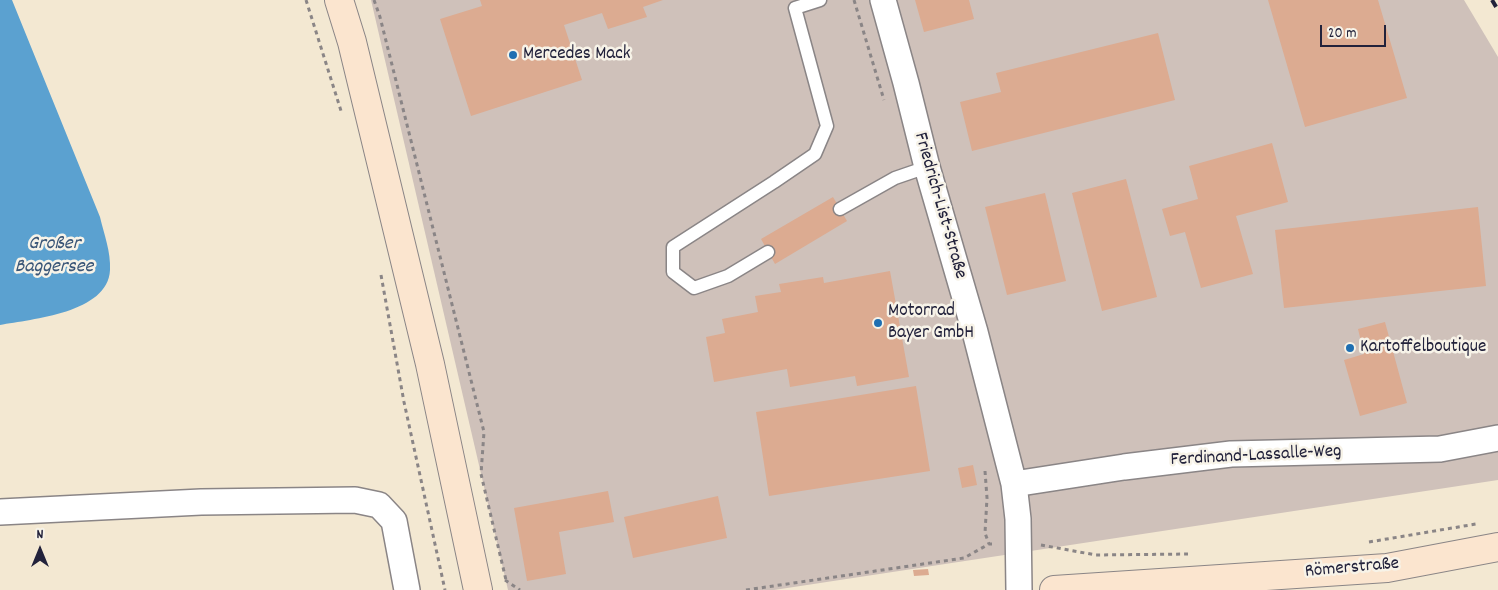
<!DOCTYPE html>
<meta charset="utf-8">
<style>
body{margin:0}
#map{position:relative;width:1498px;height:590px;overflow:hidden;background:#f3e8d2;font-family:Dekko,sans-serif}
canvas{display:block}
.north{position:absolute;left:15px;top:525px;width:50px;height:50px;-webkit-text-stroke:4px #f7f3e8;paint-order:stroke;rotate:0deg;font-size:14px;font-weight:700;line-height:20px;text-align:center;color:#22223b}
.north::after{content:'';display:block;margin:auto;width:18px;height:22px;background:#22223b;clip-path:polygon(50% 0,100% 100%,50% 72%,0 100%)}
.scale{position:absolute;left:1320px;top:25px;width:66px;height:22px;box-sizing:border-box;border:2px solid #22223b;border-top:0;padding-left:6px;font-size:15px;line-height:18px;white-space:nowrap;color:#22223b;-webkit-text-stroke:4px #f7f3e8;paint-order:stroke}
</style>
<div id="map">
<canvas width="1498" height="590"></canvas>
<div class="north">N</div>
<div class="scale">20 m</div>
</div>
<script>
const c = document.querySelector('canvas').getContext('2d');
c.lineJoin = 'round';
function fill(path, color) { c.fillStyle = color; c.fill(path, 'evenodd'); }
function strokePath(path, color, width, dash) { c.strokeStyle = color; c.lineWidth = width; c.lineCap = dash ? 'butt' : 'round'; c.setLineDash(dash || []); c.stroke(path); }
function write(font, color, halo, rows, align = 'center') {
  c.font = font + ' Dekko,sans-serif'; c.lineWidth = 5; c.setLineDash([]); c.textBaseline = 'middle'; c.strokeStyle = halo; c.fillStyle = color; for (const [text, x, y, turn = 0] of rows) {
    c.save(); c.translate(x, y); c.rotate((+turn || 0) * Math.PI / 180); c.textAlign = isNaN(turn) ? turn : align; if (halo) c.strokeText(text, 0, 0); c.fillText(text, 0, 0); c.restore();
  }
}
const industrial = new Path2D(`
 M371 0H1464L1498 57V480L774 590H508Z`);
const water = new Path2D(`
 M0 0H12L100 217C104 234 111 252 110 270 108 313 32 319 0 325Z`);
const building = new Path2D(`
 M480 0H663L643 7 647 17 608 29 602 13 564 25 582 80 471 116 440 19 482 6Z
 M915 0H969L974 19 924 32Z
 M1268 0H1378L1407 98 1305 127Z
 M1158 33 1175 100 972 151 960 102 1001 92 996 73Z
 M1272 143 1288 202 1236 216 1253 274 1201 288 1185 232 1170 236 1162 209 1198 199 1189 166Z
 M1126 179 1157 297 1102 311 1072 193Z
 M1045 193 1066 281 1007 295 985 207Z
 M833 197 847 221 775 264 761 239Z
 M1478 207 1486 286 1284 308 1275 230Z
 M890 271 909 377 857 386 855 376 790 387 787 369 714 382 706 337 725 333 722 319 758 312 755 296 781 292 779 284 823 277 824 283Z
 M1385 322 1407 403 1360 416 1344 360 1364 354 1358 329Z
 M916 386 930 471 769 496 756 412Z
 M973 465 977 485 962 488 958 468Z
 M608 491 614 522 559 532 566 574 527 581 514 508Z
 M718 496 727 538 633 558 624 517Z
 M928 569 929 575 914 576 913 570Z`);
const path = new Path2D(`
 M306 0 342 114
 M374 0 380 17 484 432 481 474 506 580
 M854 0 884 100
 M381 275 404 402 445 590
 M985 471 987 498 985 533 989 544
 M1369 542 1476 524
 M1041 545 1096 555 1188 554
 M505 580 520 590
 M746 590 964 558 989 544H995`);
const service = new Path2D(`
 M840 209 895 178 927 167
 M768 252 728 276 694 288 673 272V247L774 182 815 154 827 126 795 8 820 0`);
const minor = new Path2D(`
 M883 0 906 83 927 167 975 332 1014 484 1018 519 1019 590
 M1014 484 1124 467 1231 454 1440 449 1498 438
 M0 512 201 502 355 500 379 505 394 521 407 590`);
const secondary = new Path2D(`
 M339 0 352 42 430 364 478 590
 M1054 590 1387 568 1498 547`);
const rail = new Path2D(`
 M1492 0 1498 10`);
const markers = [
 [513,55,5,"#1f6fb2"],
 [878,323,5,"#1f6fb2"],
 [1350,348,5,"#1f6fb2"]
];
const poiNames = [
 ["Mercedes Mack",523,55],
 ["Motorrad",888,312],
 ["Bayer GmbH",888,334],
 ["Kartoffelboutique",1360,348]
];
const streetNames = [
 ["Friedrich-List-Straße",939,206,74],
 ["Ferdinand-Lassalle-Weg",1256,457,-3],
 ["Römerstraße",1352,569,-5]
];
const waterNames = [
 ["Großer",54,245],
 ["Baggersee",54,268]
];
fill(industrial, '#cfc1ba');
fill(water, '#5ba1d0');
fill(building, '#dcab91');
strokePath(service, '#8a8586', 15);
strokePath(minor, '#8a8586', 28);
strokePath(secondary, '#8a8586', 30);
strokePath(path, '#8a8586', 3, [4, 4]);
strokePath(service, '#fff', 12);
strokePath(minor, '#fff', 25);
strokePath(secondary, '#fbe5cf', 28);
strokePath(rail, '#22223b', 4, [8, 4]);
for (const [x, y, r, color] of markers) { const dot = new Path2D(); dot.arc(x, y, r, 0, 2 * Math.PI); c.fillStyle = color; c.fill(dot); strokePath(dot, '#f7f3e8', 2); }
write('19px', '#22223b', '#f7f3e8', poiNames, 'left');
write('19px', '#22223b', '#f7f3e8', streetNames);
write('italic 20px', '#395577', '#f7f3e8', waterNames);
</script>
